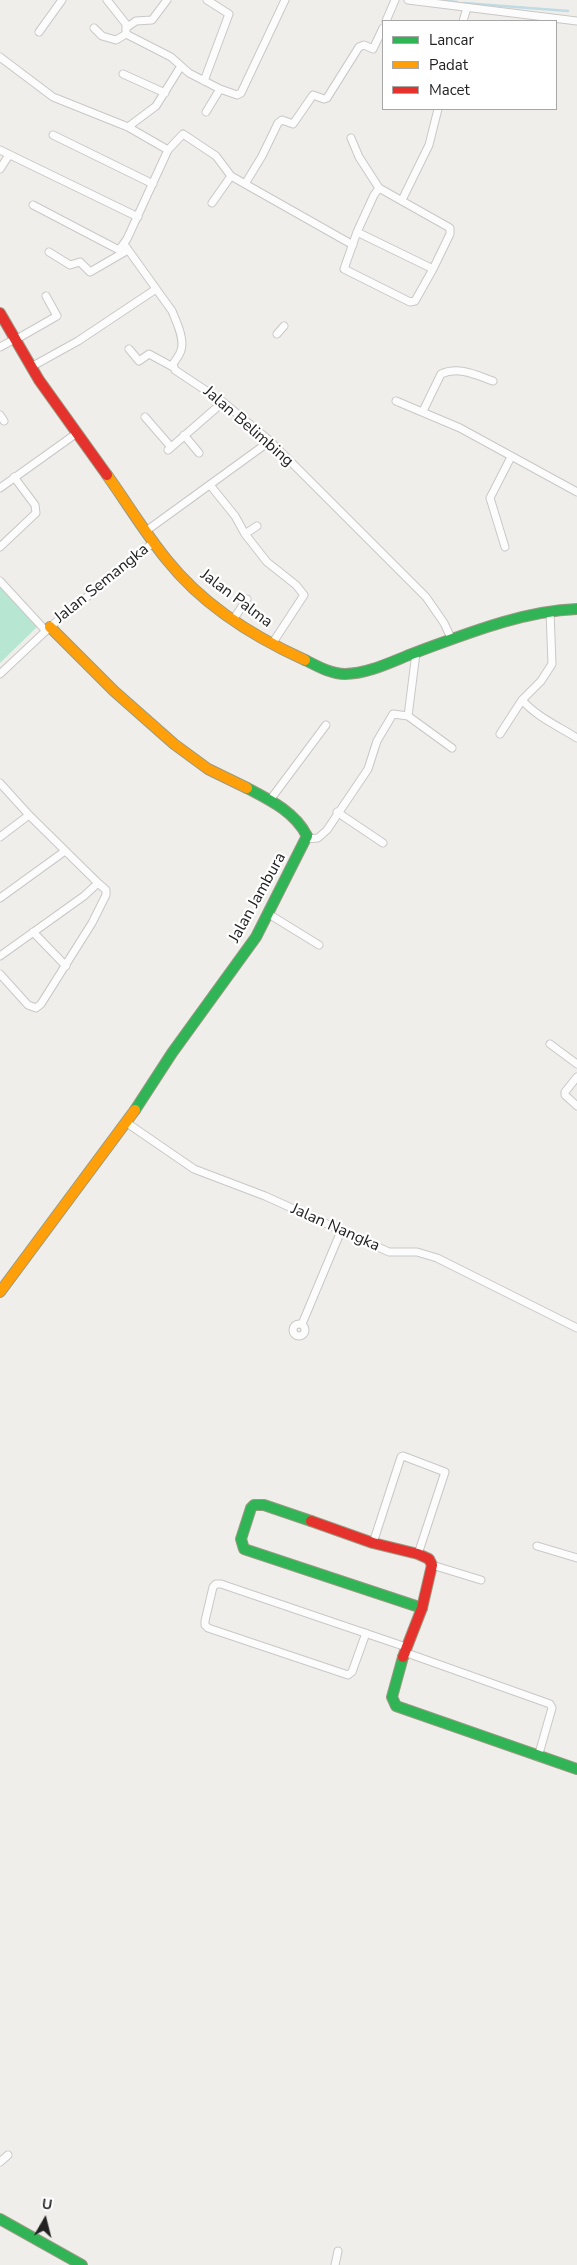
<!DOCTYPE html>
<style>
body{margin:0}
#map{position:relative;width:577px;height:2265px;overflow:hidden;background:#f0eeeb;font-family:"Nunito Sans",sans-serif}
canvas{display:block}
.legend{position:absolute;left:382px;top:20px;width:175px;height:90px;box-sizing:border-box;background:#fff;border:1px solid #a7a7a7;margin:0;padding:6px 9px;list-style:none;font-size:15px;color:#222}
.legend li{display:flex;align-items:center;gap:10px;height:25px}
.legend b{width:25px;border:1px solid #a7a7a7}
.north{position:absolute;left:20px;top:2195px;width:50px;height:50px;-webkit-text-stroke:4px #fff;paint-order:stroke;rotate:8deg;font-size:14px;font-weight:700;line-height:20px;text-align:center;color:#222}
.north::after{content:'';display:block;margin:auto;width:18px;height:22px;background:#222;clip-path:polygon(50% 0,100% 100%,50% 72%,0 100%)}
</style>
<div id="map">
<canvas width="577" height="2265"></canvas>
<ul class="legend">
<li><b style="height:6px;background:#30b455"></b>Lancar</li>
<li><b style="height:6px;background:#ff9f0a"></b>Padat</li>
<li><b style="height:6px;background:#e5322d"></b>Macet</li>
</ul>
<div class="north">U</div>
</div>
<script>
const c = document.querySelector('canvas').getContext('2d');
c.lineJoin = 'round';
function fill(path, color) { c.fillStyle = color; c.fill(path, 'evenodd'); }
function strokePath(path, color, width, dash) { c.strokeStyle = color; c.lineWidth = width; c.lineCap = dash ? 'butt' : 'round'; c.setLineDash(dash || []); c.stroke(path); }
function write(font, color, halo, rows, align = 'center') {
  c.font = font + ' "Nunito Sans",sans-serif'; c.lineWidth = 4.5; c.setLineDash([]); c.textBaseline = 'middle'; c.strokeStyle = halo; c.fillStyle = color; for (const [text, x, y, turn = 0] of rows) {
    c.save(); c.translate(x, y); c.rotate((+turn || 0) * Math.PI / 180); c.textAlign = isNaN(turn) ? turn : align; if (halo) c.strokeText(text, 0, 0); c.fillText(text, 0, 0); c.restore();
  }
}
const pitch = new Path2D(`
 M0 586 38 626 0 663Z`);
const stream = new Path2D(`
 M438 0 457 2
 M464 3 568 11`);
const street = new Path2D(`
 M107 0 126 24V31
 M408 0 577 21
 M386 21 395 0
 M463 21 467 8
 M94 28 102 36 116 40 126 34 171 57 189 73 220 89 237 95 241 93 285 0
 M126 28 136 21 152 20 167 0
 M39 32 62 0
 M0 57 53 97 128 127 168 150
 M123 74 165 93
 M204 81 229 14 207 0
 M206 112 220 89
 M128 127 156 106 181 66
 M53 135 153 184
 M351 138 359 157 379 188
 M0 150 138 217
 M0 169 9 155
 M245 184 262 156 278 123 282 120 293 124 313 95 324 99 327 98 359 47 364 45 373 49 383 28
 M379 188 450 228V234L433 269 357 232 374 195Z
 M402 200 429 145 438 109
 M212 203 231 176
 M33 205 119 250 127 239 168 150 183 134 216 156 231 176 353 245
 M357 232 344 269 410 302 415 301 433 269
 M124 244 172 311C176 321 185 339 181 350 180 355 176 359 173 364L175 370 223 402 270 441 426 597 444 623 452 640
 M49 252 70 265 80 262 90 272 128 250
 M277 334 284 326
 M15 340 57 316 46 296
 M0 347 15 339
 M129 349 139 361 149 354 173 367
 M31 367 78 341 156 289
 M396 401 460 428 577 492
 M423 411 441 374C459 366 476 375 493 381
 M0 415 4 421
 M145 417 171 447
 M184 435 199 453
 M168 450 223 402
 M210 485 235 516 245 534 257 526
 M0 488 77 433
 M146 531 270 441
 M245 534 267 562 296 585 304 595 272 644
 M0 547 36 513 35 505 14 477
 M505 547 490 498 511 457
 M0 581 46 631
 M550 611 552 664 541 681 522 700C537 717 558 726 577 738
 M233 620 247 599
 M0 674 50 627 154 542
 M408 716 416 653
 M500 734 522 700
 M0 783 29 815 98 883 84 896 0 956
 M270 800 326 725
 M337 812 383 843
 M0 837 29 815
 M306 839 318 838 327 830 368 769 377 741 393 714 408 716 452 748
 M0 898 65 851
 M267 913 319 945
 M33 932 66 966
 M0 974 28 1005 36 1008 41 1004 92 923 106 895V890L98 883
 M550 1044 577 1064
 M577 1077 565 1092V1095L577 1106
 M127 1123 194 1169 265 1196 389 1252H417L437 1258 577 1328
 M293 1330a6 6 0 1 1 12 0a6 6 0 1 1-12 0Z
 M302 1324 341 1231
 M373 1543 401 1457 403 1456 445 1472 418 1554
 M537 1546 577 1558
 M432 1565 481 1580
 M366 1633 352 1672 348 1675 208 1628 205 1625V1621L213 1587 216 1584H221L406 1647
 M404 1652 550 1704 552 1708 538 1757
 M0 2162 8 2155
 M335 2265 338 2251`);
const fast = new Path2D(`
 M305 660C317 666 331 674 345 674 368 674 393 661 414 653 466 634 522 611 577 609
 M135 1110 172 1053 256 937 307 836C295 812 270 800 247 788
 M311 1521 264 1505H254L251 1508 241 1539 244 1549 422 1608
 M403 1657 392 1697 396 1706 577 1769
 M0 2219 82 2265`);
const slow = new Path2D(`
 M107 475C127 503 145 533 167 560 202 604 254 637 305 660
 M50 627 114 691 174 744 208 769 247 788
 M0 1292 135 1110`);
const jam = new Path2D(`
 M0 313 39 380 107 475
 M311 1521 373 1543 418 1554 429 1559 432 1565 422 1608 403 1657`);
const streetNames = [
 ["Jalan Belimbing",248,427,41],
 ["Jalan Semangka",102,584,-39],
 ["Jalan Palma",236,599,37],
 ["Jalan Jambura",258,898,-61],
 ["Jalan Nangka",335,1228,24]
];
fill(pitch, '#b7e6d2');
strokePath(stream, '#bfdbe3', 2.5);
strokePath(street, '#c9c8c7', 9);
strokePath(fast, '#999a82', 12);
strokePath(slow, '#999a82', 12);
strokePath(jam, '#999a82', 12);
strokePath(street, '#fdfcfc', 7);
strokePath(fast, '#30b455', 10);
strokePath(slow, '#ff9f0a', 10);
strokePath(jam, '#e5322d', 10);
write('16px', '#222', '#fff', streetNames);
</script>
